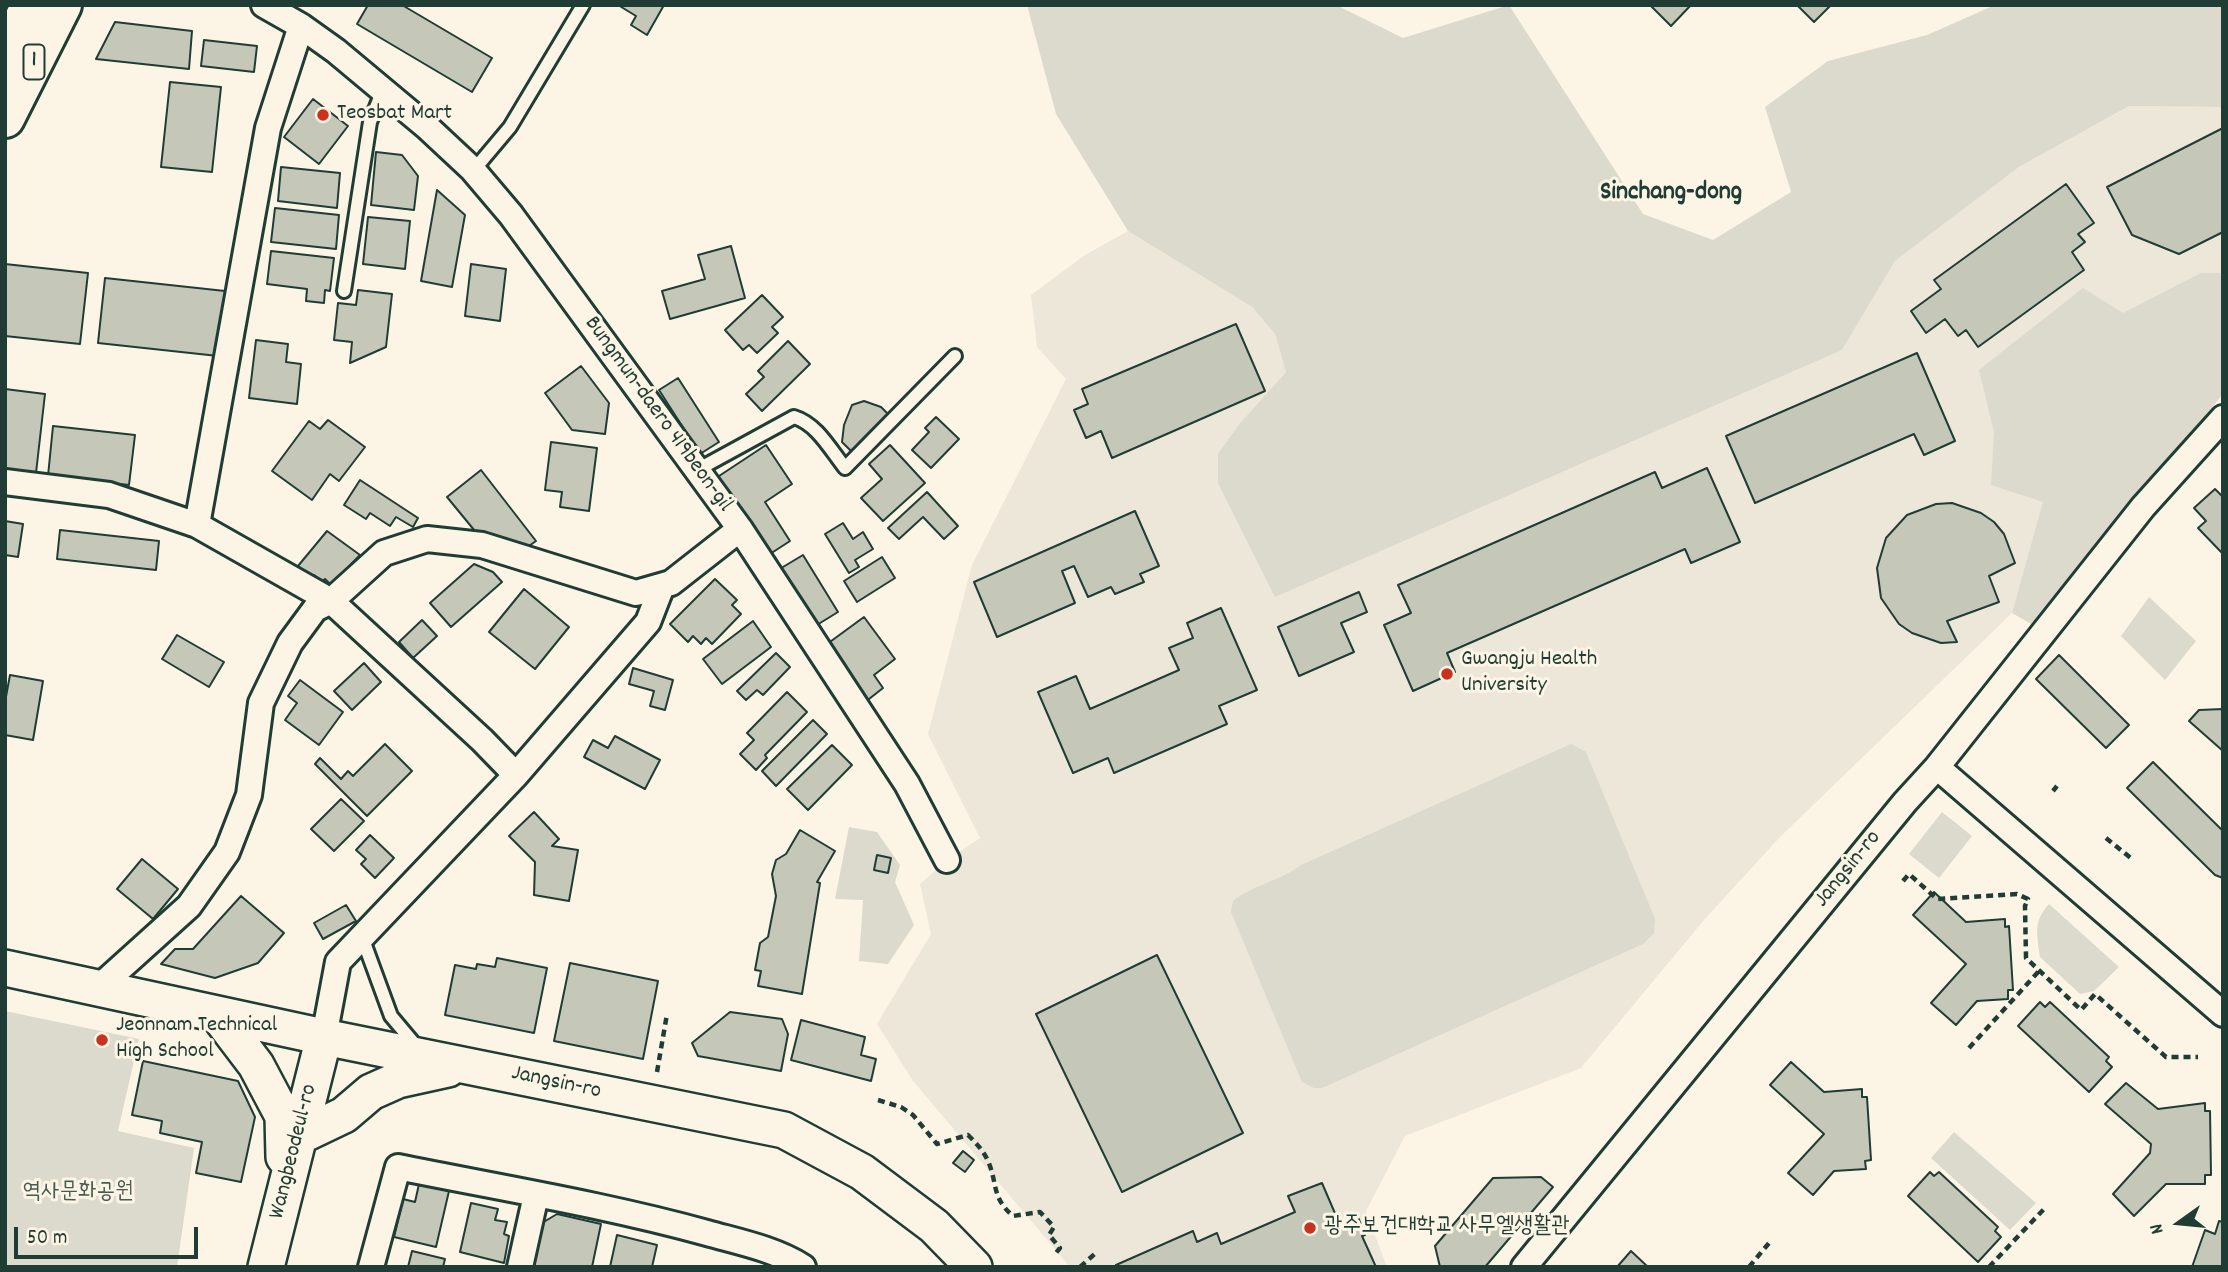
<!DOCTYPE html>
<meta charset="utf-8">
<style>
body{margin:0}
#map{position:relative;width:2228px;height:1272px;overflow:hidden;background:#fcf5e5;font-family:Dekko,sans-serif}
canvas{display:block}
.frame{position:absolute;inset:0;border:7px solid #1f3d34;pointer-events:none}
.north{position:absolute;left:2144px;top:1188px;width:70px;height:70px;-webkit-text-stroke:5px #fcf5e5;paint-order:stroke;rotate:255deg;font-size:19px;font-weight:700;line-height:28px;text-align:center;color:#1f3d34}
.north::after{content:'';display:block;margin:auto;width:24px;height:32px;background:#1f3d34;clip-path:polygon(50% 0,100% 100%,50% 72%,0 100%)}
.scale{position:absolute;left:14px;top:1227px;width:184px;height:32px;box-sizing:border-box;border:4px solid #1f3d34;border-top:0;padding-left:9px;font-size:21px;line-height:24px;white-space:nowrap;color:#1f3d34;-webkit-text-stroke:5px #fcf5e5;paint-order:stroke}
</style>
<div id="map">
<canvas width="2228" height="1272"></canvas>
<div class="frame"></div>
<div class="north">N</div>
<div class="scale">50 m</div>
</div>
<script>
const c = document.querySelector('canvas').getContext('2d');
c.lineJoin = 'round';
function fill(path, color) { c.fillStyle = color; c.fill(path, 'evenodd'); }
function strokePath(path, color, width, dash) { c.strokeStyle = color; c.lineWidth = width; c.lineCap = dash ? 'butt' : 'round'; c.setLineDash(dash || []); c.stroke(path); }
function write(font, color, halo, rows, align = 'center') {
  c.font = font + ' Dekko,"Poor Story",sans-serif'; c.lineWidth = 6; c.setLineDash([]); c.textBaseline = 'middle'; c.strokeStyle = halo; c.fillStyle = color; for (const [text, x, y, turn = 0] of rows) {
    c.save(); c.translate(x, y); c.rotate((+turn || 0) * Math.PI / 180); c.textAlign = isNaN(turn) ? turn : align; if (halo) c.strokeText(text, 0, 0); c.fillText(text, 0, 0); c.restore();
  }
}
const built = new Path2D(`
 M2129 106 2223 107V289L2044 502 2012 613 1780 837 1704 920 1581 1068 1405 1136 1366 1211 1387 1267H1070L913 1081 877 1024 931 934 920 884 947 860 980 838 928 734 972 565 1066 379 1037 347 1031 295 1085 255 1128 231 1252 307 1275 334 1286 372 1241 422 1842 350 1895 261 2019 167Z`);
const green = new Path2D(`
 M1027 5H1336L1403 38 1509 5 1643 214 1713 240 1791 192 1765 107 1828 61 1927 35 1995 5H2223V107L2129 106 2019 167 1895 261 1842 350 1275 597 1218 483V454L1241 422 1286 372 1275 334 1252 307 1128 231 1056 114Z
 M2201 273H2223V394L2031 624 2012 613 2043 502 1991 485 1994 432 1979 370 2083 288 2123 313Z
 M2149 597 2196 641 2165 680 2121 636Z
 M1571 744 1586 752 1655 919 1654 933 1643 944 1322 1088H1314L1302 1082 1231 912 1233 901C1253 885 1280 881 1301 865Z
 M1942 812 1972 836 1939 878 1909 854Z
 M849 827 877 832 900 865 895 882 914 925 888 964 859 961 863 900 835 899Z
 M2049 904 2119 967 2094 991 2080 994 2040 957C2037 935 2033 921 2049 904Z
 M5 1011 139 1039 118 1131 194 1148 177 1267H5Z
 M1954 1132 2036 1203 2010 1230 1931 1158Z`);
const building = new Path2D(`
 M368 5H402L492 58 472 92 357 24Z
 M618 5H664L647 35 631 25 636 16Z
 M1650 5H1691L1671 26Z
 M1797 5H1831L1814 22Z
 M115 22 192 31 189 69 96 59Z
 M204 40 257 46 254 72 201 66Z
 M170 82 221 87 212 172 161 167Z
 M313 99 348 126 319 164 284 137Z
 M2223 128V232L2179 254 2132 235 2107 187Z
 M376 152 402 155 418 176 414 210 371 205Z
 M281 167 340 173 337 208 278 201Z
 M2066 184 2094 223 2078 234 2085 242 2072 252 2084 270 1978 347 1966 330 1958 336 1945 319 1926 333 1911 311 1941 289 1934 280Z
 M437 190 465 215 452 287 421 281Z
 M275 208 339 215 336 249 271 242Z
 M368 217 410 221 405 269 363 264Z
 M731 246 745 298 670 319 662 291 705 279 698 255Z
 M271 251 334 258 330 291 325 290 324 303 306 301 307 289 267 284Z
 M5 264 88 273 80 344 5 336Z
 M471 264 506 269 500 321 465 316Z
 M105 278 225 291 218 356 98 343Z
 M358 290 392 294 386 347 350 363 352 342 334 340 338 303 356 305Z
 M762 295 783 317 772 327 778 333 757 353 749 345 743 350 725 330Z
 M1236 324 1265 391 1112 458 1101 431 1086 438 1074 410 1088 404 1082 389Z
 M256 340 288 344 286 362 301 364 297 404 249 398Z
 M788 341 810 364 762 411 746 394 764 377 758 371Z
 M1917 353 1955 441 1924 455 1914 434 1755 503 1726 436Z
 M581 366 609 403 605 434 572 430 545 393Z
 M678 378 719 442 700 454 659 390Z
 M5 389 45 394 36 473 5 470Z
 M864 401 881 407 891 417 853 453 842 442 844 425 852 405Z
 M936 417 959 439 931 468 912 450 929 432 925 428Z
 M328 420 365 447 339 481 330 474 312 500 272 471 309 421 320 429Z
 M53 426 135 435 129 485 48 476Z
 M551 442 597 448 589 511 560 507 562 492 545 490Z
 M766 445 792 484 765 502 790 541 767 556 716 478Z
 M890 445 925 483 883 521 861 498 882 479 869 464Z
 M1707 468 1740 542 1691 563 1685 549 1447 653 1455 672 1413 691 1384 625 1411 613 1398 585 1655 472 1662 488Z
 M481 470 536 541 522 551 479 536 447 497Z
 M360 480 418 518 413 527 396 517 390 526 370 513 366 519 344 505Z
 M2215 489 2223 497V554L2198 528 2206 521 2194 508Z
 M927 492 958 526 944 539 923 517 899 539 888 528Z
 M1952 503 1981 513 1994 522 2004 534 2015 563 1989 576 1999 602 1947 621 1957 642 1941 643 1912 633 1899 624 1881 598 1877 568 1886 538 1907 515 1936 504Z
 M1135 511 1159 566 1140 574 1144 582 1115 594 1111 587 1088 597 1074 566 1062 571 1075 603 997 637 974 582Z
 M5 521 23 524 18 557 5 555Z
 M843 523 853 539 863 532 873 549 855 560 859 567 849 573 825 534Z
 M60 530 159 541 156 570 57 559Z
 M327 531 360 555 331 585 325 579 322 582 314 575 310 578 298 566Z
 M803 555 838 612 812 628 778 570Z
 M882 557 895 578 857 602 844 581Z
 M474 564 493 572 502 582 451 627 430 603Z
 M715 579 737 600 732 605 741 614 712 644 706 638 701 644 693 636 688 642 670 624Z
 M524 589 569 627 535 669 489 632Z
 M1359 592 1367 612 1341 623 1354 652 1299 676 1278 627Z
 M1221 608 1257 690 1219 706 1227 724 1114 773 1108 758 1073 773 1038 692 1076 676 1090 709 1179 670 1169 648 1193 638 1187 623Z
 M864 617 895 659 874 675 883 688 864 703 823 647Z
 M422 620 437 636 413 658 399 642Z
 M753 621 771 647 722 684 703 659Z
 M177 635 224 662 209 687 162 659Z
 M776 653 790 667 763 695 757 690 746 700 737 691Z
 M2059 655 2129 725 2106 748 2036 679Z
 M364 663 381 682 352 710 334 691Z
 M633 668 673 680 665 710 650 706 654 691 629 684Z
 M10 675 43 681 33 740 5 735V702Z
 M300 680 343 712 319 745 285 720 297 703 288 696Z
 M787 692 807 712 765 755 767 758 756 770 740 754 754 740 747 733Z
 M2223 709V751L2189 721 2199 710Z
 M813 720 827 734 776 786 762 771Z
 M615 736 660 760 645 789 584 757 593 740 608 748Z
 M385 744 412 771 367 816 315 764 320 758 341 779 348 771 353 776Z
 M832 745 852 765 808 810 787 789Z
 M2153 762 2223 831V878L2215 875 2127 788Z
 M341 799 364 821 334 851 311 829Z
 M534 812 559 839 552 846 578 850 569 901 534 895 535 862 509 836Z
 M800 830 835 851 817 882 820 883 802 994 758 986 761 971 755 970 760 943 768 937 776 896 772 874 776 860 786 854Z
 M370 835 394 858 375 878 361 864 366 859 356 850Z
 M877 855 891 858 888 873 874 870Z
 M142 859 178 889 153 919 117 889Z
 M1934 892 1966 922 2005 919V927L2009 926 2013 990H2008V999L1977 1001 1956 1025 1931 1003 1966 964 1913 915Z
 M241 896 284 933 258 963 215 978 161 964 175 949H193Z
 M346 905 356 921 323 939 314 923Z
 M1157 955 1243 1133 1122 1192 1036 1014Z
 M497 958 547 968 534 1033 445 1015 455 965 476 969 477 964 495 967Z
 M570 963 658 981 643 1059 554 1041Z
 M2040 1002 2045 1007 2050 1002 2109 1057 2106 1061 2112 1067 2089 1092 2018 1026Z
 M730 1012 782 1019 788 1034 781 1071 698 1056 692 1043Z
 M801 1020 865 1037 861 1055 876 1059 871 1081 791 1060Z
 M143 1061 238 1081 255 1117 241 1182 196 1173 202 1142 160 1133 162 1121 132 1115Z
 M1791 1062 1824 1092 1862 1089V1097H1867L1871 1160 1865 1161 1866 1169 1834 1171 1813 1195 1788 1173 1824 1134 1770 1085Z
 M2126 1083 2158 1109 2205 1103V1111H2210L2211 1175H2205V1184H2166L2134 1216 2113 1194 2150 1153 2151 1144 2105 1104Z
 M963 1151 974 1160 965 1172 953 1163Z
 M1930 1172 1934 1176 1939 1172 1998 1227 1995 1231 2001 1237 1978 1262 1908 1196Z
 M1541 1177 1553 1187 1485 1267H1440L1435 1246 1493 1178Z
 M1322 1183 1340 1225 1358 1217 1365 1235 1362 1236 1376 1267H1117L1116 1265 1193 1231 1197 1242 1217 1233 1221 1244 1295 1212 1288 1196Z
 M419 1184 449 1191 436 1247 394 1237 403 1199 415 1202Z
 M471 1203 498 1209 495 1220 507 1222 504 1234 509 1236 504 1263 460 1252Z
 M557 1214 601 1224 592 1267H532L542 1223Z
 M2219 1221 2223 1222V1267H2192L2205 1230 2215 1234Z
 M617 1235 657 1245 652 1267H610Z
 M412 1251 445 1259 443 1267H408Z
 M1631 1251 1648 1267H1617Z`);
const path = new Path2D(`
 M2053 791 2057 786
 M2106 838 2132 859
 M1903 881 1909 874 1937 899 2017 894 2028 899 2025 906 2026 958 2081 1010 2095 994 2166 1057H2198
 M1969 1048 2039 971
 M657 1072 667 1014
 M878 1100 901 1107 913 1115 937 1144 968 1135C976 1143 983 1150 988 1161 998 1184 991 1197 1013 1216L1040 1212 1054 1227 1049 1235 1060 1248 1055 1254
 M1080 1267 1097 1252
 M1749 1267 1769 1243
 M1989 1267 2044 1209`);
const service = new Path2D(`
 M473 171 510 127 583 5
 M344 291 370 122 383 90
 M697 470 794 417C817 424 830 449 845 468L955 356
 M362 937 391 1016 417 1047`);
const minor = new Path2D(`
 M264 5 301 26 336 51 427 127 472 169 511 215 740 529 907 784 947 860
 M5 482 109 495 197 525 331 601 482 740 516 775 648 622 662 586
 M197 525 268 128 301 26
 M1937 767 2143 507 2223 418
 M97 989 189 906 227 852 249 795 261 703 290 643 315 609 331 601 384 553 427 539 482 545 636 593 671 583 740 529
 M324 1037 338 962 516 775
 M371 1267 398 1167C501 1188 606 1205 707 1233 739 1242 775 1249 803 1267
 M520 1267 536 1195
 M1524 1267 1905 802 1937 767 2223 1014`);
const secondary = new Path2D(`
 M5 968 324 1037 784 1130 862 1172 934 1226 974 1267
 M218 1015 256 1065 283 1116 284 1157
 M298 1137 344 1115 371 1092 398 1080 448 1069
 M266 1267 324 1037`);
const primary = new Path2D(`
 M5 56 31 5
 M5 118 62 5`);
const markers = [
 [323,115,7,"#c8321e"],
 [1447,674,7,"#c8321e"],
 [102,1040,7,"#c8321e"],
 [1310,1228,7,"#c8321e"]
];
const shields = [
 [34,62,21]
];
const shieldNames = [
 ["1",34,62]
];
const poiNames = [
 ["Teosbat Mart",337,115],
 ["Gwangju Health",1461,661],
 ["University",1461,687],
 ["Jeonnam Technical",116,1027],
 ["High School",116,1053],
 ["광주보건대학교 사무엘생활관",1324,1228]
];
const streetNames = [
 ["Bungmun-daero 419beon-gil",657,415,54],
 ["Jangsin-ro",1849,870,-51],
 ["Jangsin-ro",556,1084,12],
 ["Wangbeodeul-ro",295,1152,-76]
];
const parkNames = [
 ["역사문화공원",78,1194]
];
const quarterNames = [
 ["Sinchang-dong",1671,194]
];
fill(built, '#ece7d8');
fill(green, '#dcdacc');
fill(building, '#c5c7b9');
strokePath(building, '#1f3d34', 2);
strokePath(service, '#1f3d34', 18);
strokePath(minor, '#1f3d34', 30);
strokePath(secondary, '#1f3d34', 40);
strokePath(primary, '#1f3d34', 44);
strokePath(path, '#1f3d34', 4.5, [7, 5]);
strokePath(service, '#fcf5e5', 12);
strokePath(minor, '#fcf5e5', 24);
strokePath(secondary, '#fcf5e5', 35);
strokePath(primary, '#fcf5e5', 38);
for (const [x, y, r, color] of markers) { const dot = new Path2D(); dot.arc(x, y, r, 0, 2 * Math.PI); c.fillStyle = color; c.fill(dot); strokePath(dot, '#fcf5e5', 2.5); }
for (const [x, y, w] of shields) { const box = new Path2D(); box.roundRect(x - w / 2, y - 17.5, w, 35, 5); c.fillStyle = '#fcf5e5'; c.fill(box); strokePath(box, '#1f3d34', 2); }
write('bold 21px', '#1f3d34', null, shieldNames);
write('23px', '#1f3d34', '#fcf5e5', poiNames, 'left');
write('23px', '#1f3d34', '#fcf5e5', streetNames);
write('23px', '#455c52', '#fcf5e5', parkNames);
write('bold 26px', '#1f3d34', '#fcf5e5', quarterNames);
</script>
